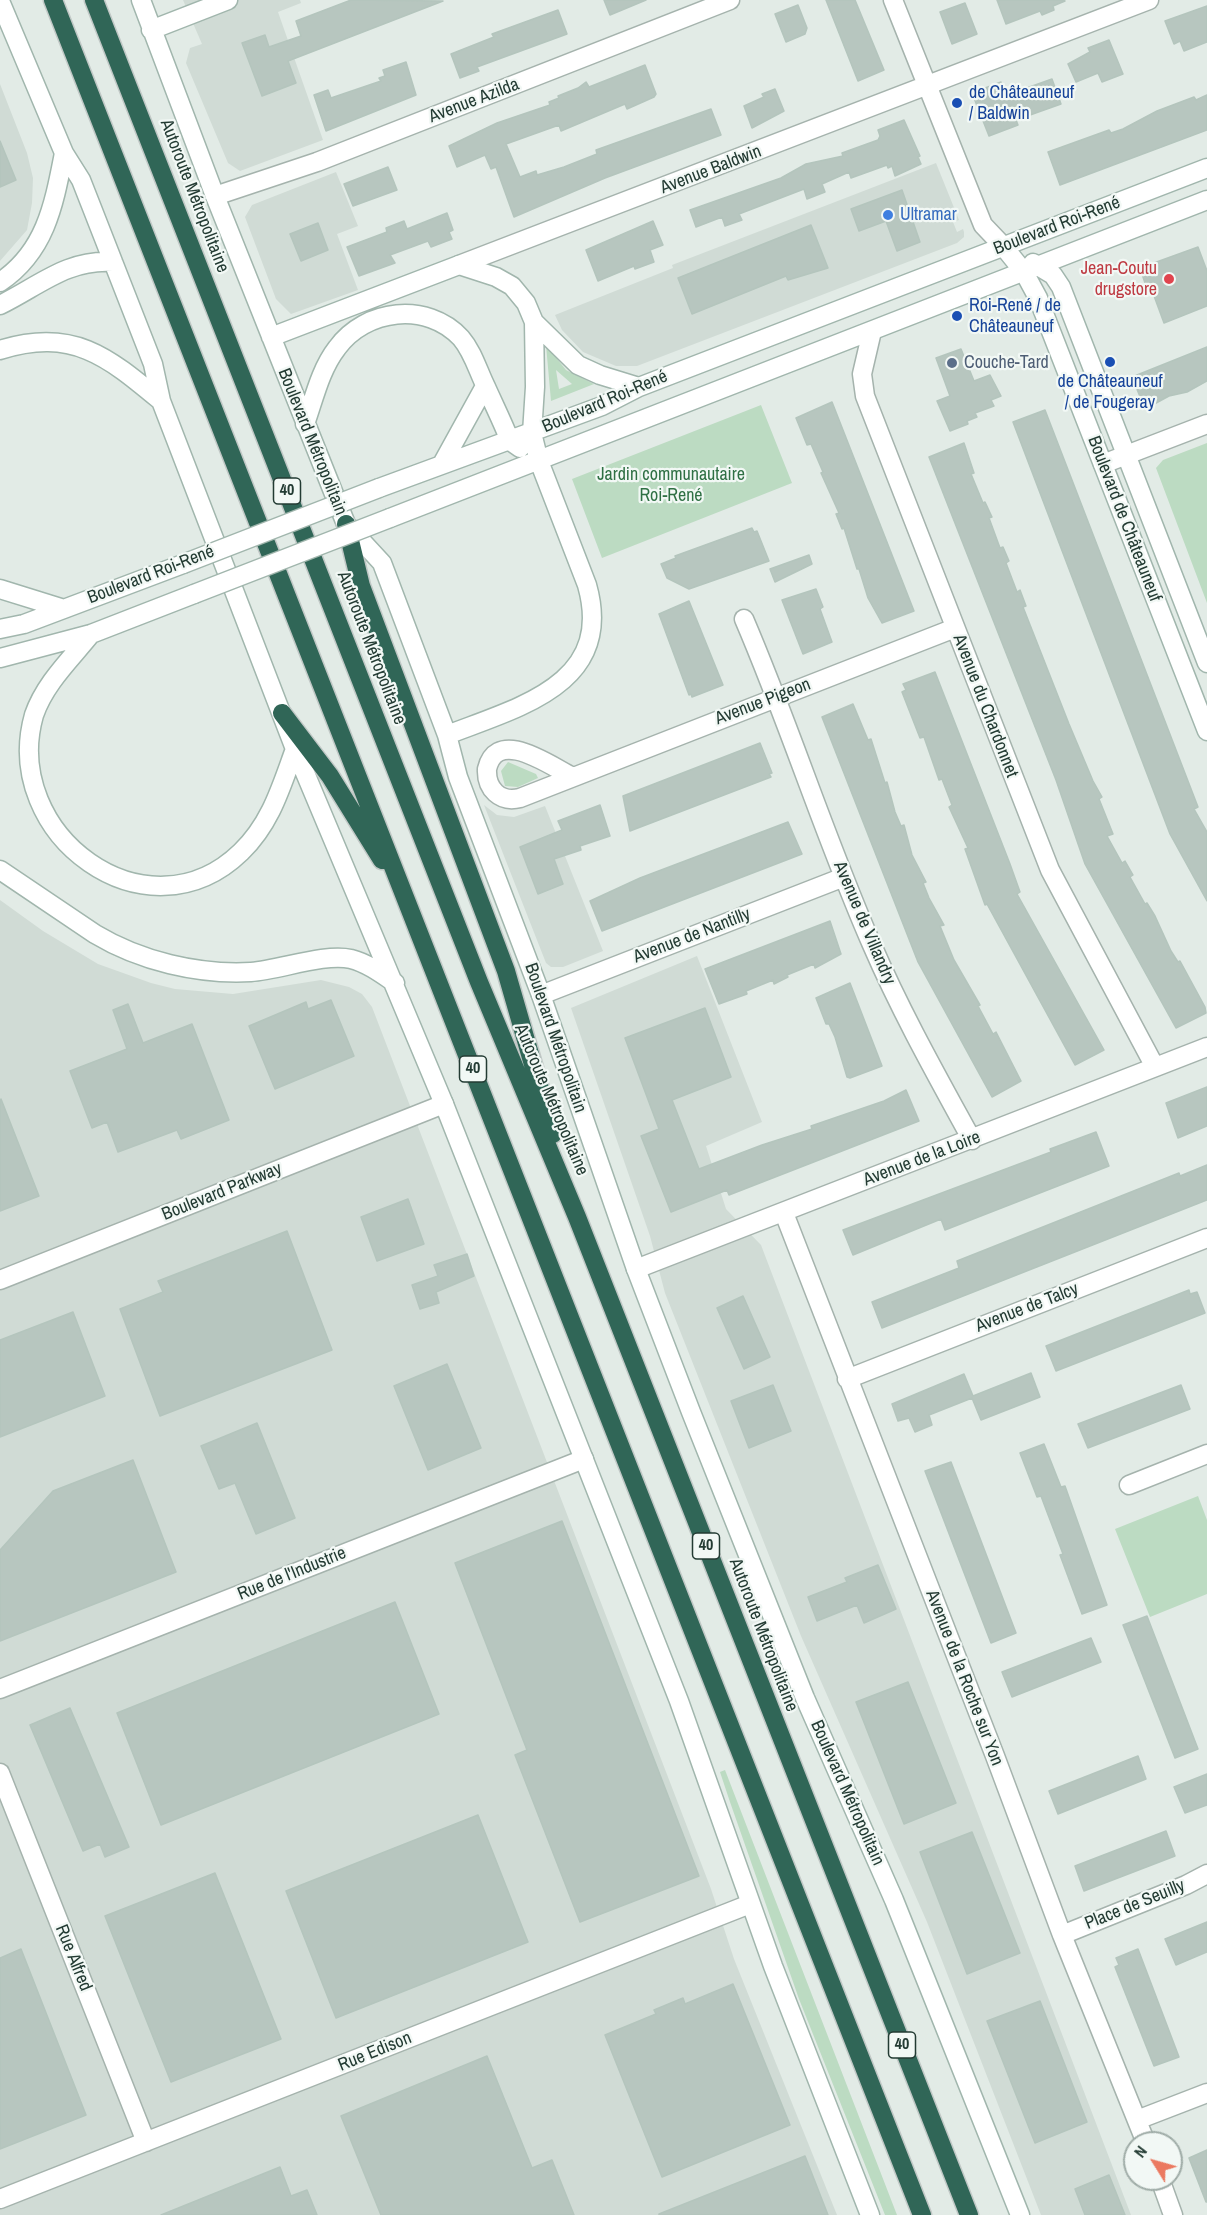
<!DOCTYPE html>
<meta charset="utf-8">
<style>
body{margin:0}
#map{position:relative;width:1207px;height:2215px;overflow:hidden;background:#e2ebe6;font-family:"Archivo Narrow",sans-serif}
canvas{display:block}
.north{position:absolute;left:1123px;top:2131px;width:60px;height:60px;box-sizing:border-box;background:#f2f8f5;border:2px solid #9faca7;border-radius:50%;rotate:307deg;font-size:16px;font-weight:700;line-height:24px;text-align:center;color:#233b33}
.north::after{content:'';display:block;margin:auto;width:21px;height:27px;background:#eb7960;clip-path:polygon(50% 0,100% 100%,50% 72%,0 100%)}
</style>
<div id="map">
<canvas width="1207" height="2215"></canvas>
<div class="north">N</div>
</div>
<script>
const c = document.querySelector('canvas').getContext('2d');
c.lineJoin = 'round';
function fill(path, color) { c.fillStyle = color; c.fill(path, 'evenodd'); }
function strokePath(path, color, width, dash) { c.strokeStyle = color; c.lineWidth = width; c.lineCap = dash ? 'butt' : 'round'; c.setLineDash(dash || []); c.stroke(path); }
function write(font, color, halo, rows, align = 'center') {
  c.font = font + ' "Archivo Narrow",sans-serif'; c.lineWidth = 4.5; c.setLineDash([]); c.textBaseline = 'middle'; c.strokeStyle = halo; c.fillStyle = color; for (const [text, x, y, turn = 0] of rows) {
    c.save(); c.translate(x, y); c.rotate((+turn || 0) * Math.PI / 180); c.textAlign = isNaN(turn) ? turn : align; if (halo) c.strokeText(text, 0, 0); c.fillText(text, 0, 0); c.restore();
  }
}
const built = new Path2D(`
 M183 0H300L301 3 278 12 323 140 240 171 228 163 186 63 190 48 202 44Z
 M0 84 27 153 33 178 32 203 27 230 0 261Z
 M936 163 959 220 953 222 957 232 963 229 964 232V237L957 243 637 366H616L583 352 562 330 555 315 673 268 672 265Z
 M336 172 358 226 337 234 358 290 291 314 276 299 245 217 252 205Z
 M484 805 497 815 514 817 545 806 603 951 563 967H551L546 963Z
 M0 900 43 931 98 964 151 983 175 989 233 994 321 980 349 987 362 994 372 1007 711 1889 734 1959 837 2215H0Z
 M697 956 762 1122 706 1146 726 1209 761 1245 1131 2215H1041L927 1922 801 1636 665 1293 650 1236 571 1008Z`);
const green = new Path2D(`
 M546 345 566 370 594 384 551 401ZM556 370 572 384 559 389Z
 M761 405 792 483 602 558 572 479Z
 M1207 443V603L1156 468 1163 460Z
 M508 762 536 774 538 778 518 787 505 786 501 771Z
 M1198 1496 1207 1520V1594L1150 1617 1115 1529Z
 M725 1770 897 2215H885L799 1999 730 1802 720 1772Z`);
const building = new Path2D(`
 M351 0 443 1 288 61 296 83 262 96 242 43 265 35 269 47 301 36 296 21Z
 M604 0H646L610 15Z
 M826 0H855L884 70 858 81Z
 M997 0H1064L1065 1 1053 6 1054 10 1042 15 1040 11 1006 24Z
 M965 3 977 34 952 44 940 12Z
 M798 5 807 28 805 34 786 42 775 14Z
 M1207 6V42L1184 51 1180 41 1174 44 1165 21Z
 M558 10 567 34 477 67 479 71 460 78 451 54 494 37 492 34Z
 M1109 40 1123 74 1102 82 1098 73 1076 82 1068 64 1090 52 1088 48Z
 M406 62 416 95 326 131 314 95 328 90 331 98 381 81 379 78 385 76 383 70Z
 M645 65 656 94 654 97 627 109 625 104 561 131 559 125 506 144 520 177 536 171 537 175 564 167 597 154 596 150 711 109 721 135 605 178 514 217 496 167 491 169 485 155 457 167 449 146 497 123 550 105 549 102 559 98 558 96 578 88 586 82 589 87Z
 M1052 79 1061 104 1016 120 1018 125 989 136 972 93 1001 82 1007 95Z
 M775 89 784 111 752 128 744 106 764 97 762 94Z
 M1207 95V130L1060 185 1048 152 1109 130 1111 133 1123 129 1157 111 1194 97 1196 100Z
 M904 120 920 156 918 157 921 164 895 176 892 166 888 168 887 165 851 178 849 172 822 184 825 192 807 199 804 189 739 214 742 220 725 226 722 217 696 227 690 210 781 178 806 164 843 156 842 153 878 140 880 136 878 130Z
 M0 141 16 180 0 187Z
 M388 167 397 190 353 206 344 184Z
 M902 190 920 242 897 251 886 221 859 231 851 209Z
 M447 213 453 230 449 232 452 239 431 247 428 241 390 255 395 263 359 276 347 247 387 232 386 228 404 221 407 229Z
 M653 221 663 245 650 250 654 262 635 269 634 266 598 281 586 250Z
 M318 223 328 250 301 261 290 234Z
 M811 225 828 268 788 280 786 276 692 314 678 278Z
 M1198 247 1207 271V306L1164 323 1150 285 1146 286 1140 268Z
 M1207 347V381L1187 392 1169 396 1145 409 1132 377Z
 M961 349 974 381 990 375 1001 396 991 400 994 406 975 413 977 417 967 421 968 424 950 431 937 401 950 396 936 358Z
 M832 402 914 611 882 623 868 598 859 569H857L844 528 842 529 836 514 839 513 821 473 823 472 811 444 807 445 796 418Z
 M1045 410 1198 807 1194 809 1207 832V901L1170 834 1013 422Z
 M964 443 974 473 971 474 983 503 985 502 992 517 989 518 1000 548 1003 547 1009 561 1006 563 1017 592 1020 590 1026 606 1023 607 1069 724 1093 781 1102 797 1099 799 1113 834 1107 836 1122 863 1125 861 1133 875 1130 877 1145 904 1147 903 1155 916 1171 951 1178 962 1180 961 1205 1007 1206 1013 1176 1028 1085 864 1056 780 929 457Z
 M752 528 754 532 757 531 769 561 689 589 667 578 661 564 676 558 675 556Z
 M809 555 812 564 775 582 770 569Z
 M816 589 823 607 820 609 832 642 803 654 782 600Z
 M689 601 723 685 692 697 691 694 689 695 659 614Z
 M935 672 1010 864 1020 892 1017 894 1104 1050 1075 1065 987 904 985 905 965 849 968 848 949 807 952 805 942 779 939 780 924 737 920 738 902 692 906 690 903 684Z
 M853 704 868 740 871 739 885 783 887 782 895 812 901 826 904 825 912 855 926 882 923 883 929 898 944 925 940 926 954 960 980 1005 978 1006 993 1034 996 1032 1021 1081 992 1097 918 962 822 717Z
 M760 743 772 773 769 774 771 777 630 831 623 796Z
 M600 805 610 836 580 846 581 850 554 859 563 884 538 894 520 847 562 830 558 821Z
 M788 822 802 854 602 931 590 901 640 878Z
 M830 921 841 954 815 968 814 964 787 975 788 977 774 984 773 980 746 991 747 994 719 1004 705 969Z
 M850 983 882 1066 850 1078 847 1077 835 1037 829 1024H826L816 998Z
 M331 1000 354 1056 275 1089 249 1026 306 1002 308 1009Z
 M128 1004 143 1043 192 1024 229 1120 181 1139 177 1130 118 1152 107 1122 92 1128 70 1071 127 1049 113 1010Z
 M705 1008 731 1077 672 1100 699 1169 762 1145 812 1129 811 1126 884 1101 906 1090 919 1121 729 1195 727 1190 671 1212 641 1136 659 1129 625 1038Z
 M1207 1087V1126L1178 1138 1166 1103Z
 M1 1099 39 1196 0 1211V1100Z
 M1096 1132 1109 1166 945 1230 941 1219 853 1255 843 1230 1051 1152 1050 1149Z
 M1207 1165V1200L882 1328 872 1302 959 1268 957 1261 1179 1173 1180 1176Z
 M408 1199 424 1244 377 1261 361 1217Z
 M287 1231 332 1350 160 1416 120 1309 163 1292 158 1281Z
 M467 1254 474 1276 436 1292 439 1303 420 1309 412 1285 438 1276 434 1265Z
 M1189 1290 1190 1294 1197 1292 1205 1313 1056 1371 1046 1346Z
 M743 1296 770 1357 744 1369 717 1308Z
 M73 1312 105 1396 0 1437V1340Z
 M447 1364 481 1448 428 1470 394 1386Z
 M1031 1373 1040 1397 981 1420 972 1398 929 1415 932 1425 915 1432 909 1418 898 1421 892 1404 964 1374 973 1396Z
 M773 1385 791 1431 749 1448 731 1401Z
 M1181 1385 1190 1409 1088 1448 1078 1424Z
 M257 1423 295 1518 256 1534 235 1483 219 1489 201 1446Z
 M1044 1444 1061 1487 1065 1486 1107 1605 1082 1614 1060 1555 1063 1554 1047 1512 1041 1496 1037 1497 1020 1453Z
 M133 1460 176 1572 0 1641V1550L53 1491Z
 M951 1462 1016 1633 991 1643 925 1471Z
 M562 1521 699 1876 580 1922 515 1755 527 1750 455 1563Z
 M878 1565 896 1609 864 1623 857 1605 817 1621 808 1597 847 1582 845 1578Z
 M395 1602 439 1714 161 1825 117 1713Z
 M1147 1616 1198 1749 1175 1758 1123 1625Z
 M1091 1638 1101 1662 1012 1697 1002 1672Z
 M908 1682 956 1803 904 1824 856 1702Z
 M70 1708 129 1847 105 1857 100 1844 83 1851 30 1725Z
 M1138 1756 1146 1779 1058 1814 1049 1791Z
 M1207 1774V1805L1185 1813 1174 1787Z
 M478 1815 528 1942 336 2018 286 1891Z
 M1166 1831 1175 1856 1084 1891 1075 1866Z
 M972 1832 1020 1953 967 1974 920 1852Z
 M215 1873 281 2039 171 2082 105 1916Z
 M1207 1922V1952L1176 1965 1165 1939Z
 M21 1949 86 2115 0 2149V1958Z
 M1138 1949 1179 2057 1154 2066 1115 1967 1119 1965 1116 1958Z
 M733 1984 790 2125 662 2177 605 2035 656 2014 654 2010 683 1998 685 2004Z
 M1040 2001 1087 2122 1035 2143 987 2021Z
 M487 2056 532 2168 552 2160 574 2215H381L341 2116Z
 M1207 2150V2202H1206L1189 2158Z
 M805 2156 828 2215H659V2214Z
 M280 2167 291 2196 307 2190 317 2215H161Z
 M1109 2175 1125 2215H1085L1075 2189Z`);
const street = new Path2D(`
 M893 0 983 225 1003 246
 M215 196 317 162 730 0
 M459 265 1149 0
 M872 331 862 374 865 396 1050 870 1155 1067
 M1103 464 1207 424
 M744 619C790 726 825 838 872 945 901 1012 937 1076 972 1140
 M571 776C549 765 497 727 487 769 486 789 500 803 520 798L955 628
 M541 995 844 877
 M784 1213 995 1756 1062 1935 1146 2143
 M636 1269 1207 1047
 M0 1280 444 1104
 M847 1379 1207 1238
 M1129 1485 1207 1454
 M0 1689 584 1459
 M0 1773 146 2142
 M1062 1935 1186 1885 1207 1874
 M1137 2120 1207 2093
 M1160 2179 1173 2215
 M0 2199 750 1904`);
const secondary = new Path2D(`
 M141 0 215 196 346 524 382 563 447 735 458 777 541 995 636 1269 691 1412 805 1698 894 1900 1020 2215
 M0 1 64 153 81 180 92 208 153 364 161 401 295 749 444 1104 679 1701 773 1966 870 2215
 M151 30 228 0
 M1003 246 1024 272 1038 298 1207 731
 M1033 263 1053 275 1061 287 1207 663
 M0 282C46 251 54 204 64 153
 M0 305C39 286 67 259 113 262
 M271 337 459 265 496 277 512 286 526 303 534 322 578 365 600 375 639 387
 M0 350C73 327 108 357 161 401
 M305 424C314 399 320 370 337 348 365 309 427 301 461 338 473 352 478 371 486 387 494 405 503 423 510 441L520 448
 M442 464 485 386
 M379 488 602 406 639 387 1207 168
 M390 518 1207 200
 M0 589 61 608
 M0 629 24 624 183 564
 M91 634C71 659 45 683 34 715 0 835 147 943 241 852 271 823 281 787 295 749
 M0 658 91 634 194 594
 M447 735C519 707 615 684 587 585L539 461 532 433 535 387 534 322
 M0 870 95 934C140 961 198 975 251 972 280 970 324 953 351 959 367 963 382 974 395 983`);
const highway = new Path2D(`
 M53 0 922 2215
 M94 0 479 982 577 1217 969 2215
 M346 524 361 586 506 971 553 1134
 M282 713 330 776 382 860`);
const secondaryBridge = new Path2D(`
 M183 564 379 488
 M194 594 390 518`);
const markers = [
 [957,103,6,"#1a4fb4"],
 [888,215,6,"#3f7fe0"],
 [1169,279,6,"#e0444e"],
 [957,316,6,"#1a4fb4"],
 [1110,362,6,"#1a4fb4"],
 [952,363,6,"#5c6f8a"]
];
const shields = [
 [287,491,27],
 [473,1069,27],
 [706,1546,27],
 [902,2045,27]
];
const shieldNames = [
 ["40",287,491],
 ["40",473,1069],
 ["40",706,1546],
 ["40",902,2045]
];
const transitNames = [
 ["de Châteauneuf",969,93],
 ["/ Baldwin",969,114],
 ["Roi-René / de",969,306],
 ["Châteauneuf",969,327],
 ["de Châteauneuf",1110,382,"center"],
 ["/ de Fougeray",1110,403,"center"]
];
const streetNames = [
 ["Avenue Azilda",474,101,-21],
 ["Avenue Baldwin",711,170,-21],
 ["Autoroute Métropolitaine",194,196,69],
 ["Boulevard Roi-René",1057,226,-21],
 ["Boulevard Roi-René",605,402,-23],
 ["Boulevard Métropolitain",312,442,68],
 ["Boulevard de Châteauneuf",1124,519,69],
 ["Boulevard Roi-René",151,575,-21],
 ["Autoroute Métropolitaine",371,648,69],
 ["Avenue Pigeon",763,702,-21],
 ["Avenue du Chardonnet",985,706,69],
 ["Avenue de Villandry",864,923,67],
 ["Avenue de Nantilly",692,936,-21],
 ["Boulevard Métropolitain",555,1038,71],
 ["Autoroute Métropolitaine",551,1100,67],
 ["Avenue de la Loire",922,1159,-21],
 ["Boulevard Parkway",222,1192,-22],
 ["Avenue de Talcy",1027,1308,-21],
 ["Rue de l'Industrie",292,1574,-22],
 ["Autoroute Métropolitaine",763,1635,69],
 ["Avenue de la Roche sur Yon",964,1678,69],
 ["Boulevard Métropolitain",847,1793,66],
 ["Place de Seuilly",1135,1905,-22],
 ["Rue Alfred",73,1958,68],
 ["Rue Edison",375,2052,-22]
];
const shopNames = [
 ["Ultramar",900,215]
];
const healthNames = [
 ["Jean-Coutu",1157,269],
 ["drugstore",1157,290]
];
const serviceNames = [
 ["Couche-Tard",964,363]
];
const parkNames = [
 ["Jardin communautaire",671,475],
 ["Roi-René",671,496]
];
fill(built, '#d0dbd5');
fill(green, '#bcdbc2');
fill(building, '#b7c6bf');
strokePath(building, '#b4c5bd', 1.5);
strokePath(street, '#a5b3ad', 21);
strokePath(secondary, '#a1b6ad', 21);
strokePath(highway, '#c1c8c6', 21);
strokePath(street, '#fff', 18);
strokePath(secondary, '#fff', 18);
strokePath(highway, '#306657', 18);
strokePath(secondaryBridge, '#a1b6ad', 21, []);
strokePath(secondaryBridge, '#fff', 18);
for (const [x, y, r, color] of markers) { const dot = new Path2D(); dot.arc(x, y, r, 0, 2 * Math.PI); c.fillStyle = color; c.fill(dot); strokePath(dot, '#f2f8f5', 2); }
for (const [x, y, w] of shields) { const box = new Path2D(); box.roundRect(x - w / 2, y - 13, w, 26, 4.5); c.fillStyle = '#f2f8f5'; c.fill(box); strokePath(box, '#233b33', 1.5); }
write('bold 16px', '#233b33', null, shieldNames);
write('18px', '#164399', '#f2f8f5', transitNames, 'left');
write('18px', '#233b33', '#f2f8f5', streetNames);
write('18px', '#366cbe', '#f2f8f5', shopNames, 'left');
write('18px', '#be3a42', '#f2f8f5', healthNames, 'right');
write('18px', '#4e5e75', '#f2f8f5', serviceNames, 'left');
write('18px', '#2f7044', '#f2f8f5', parkNames);
</script>
